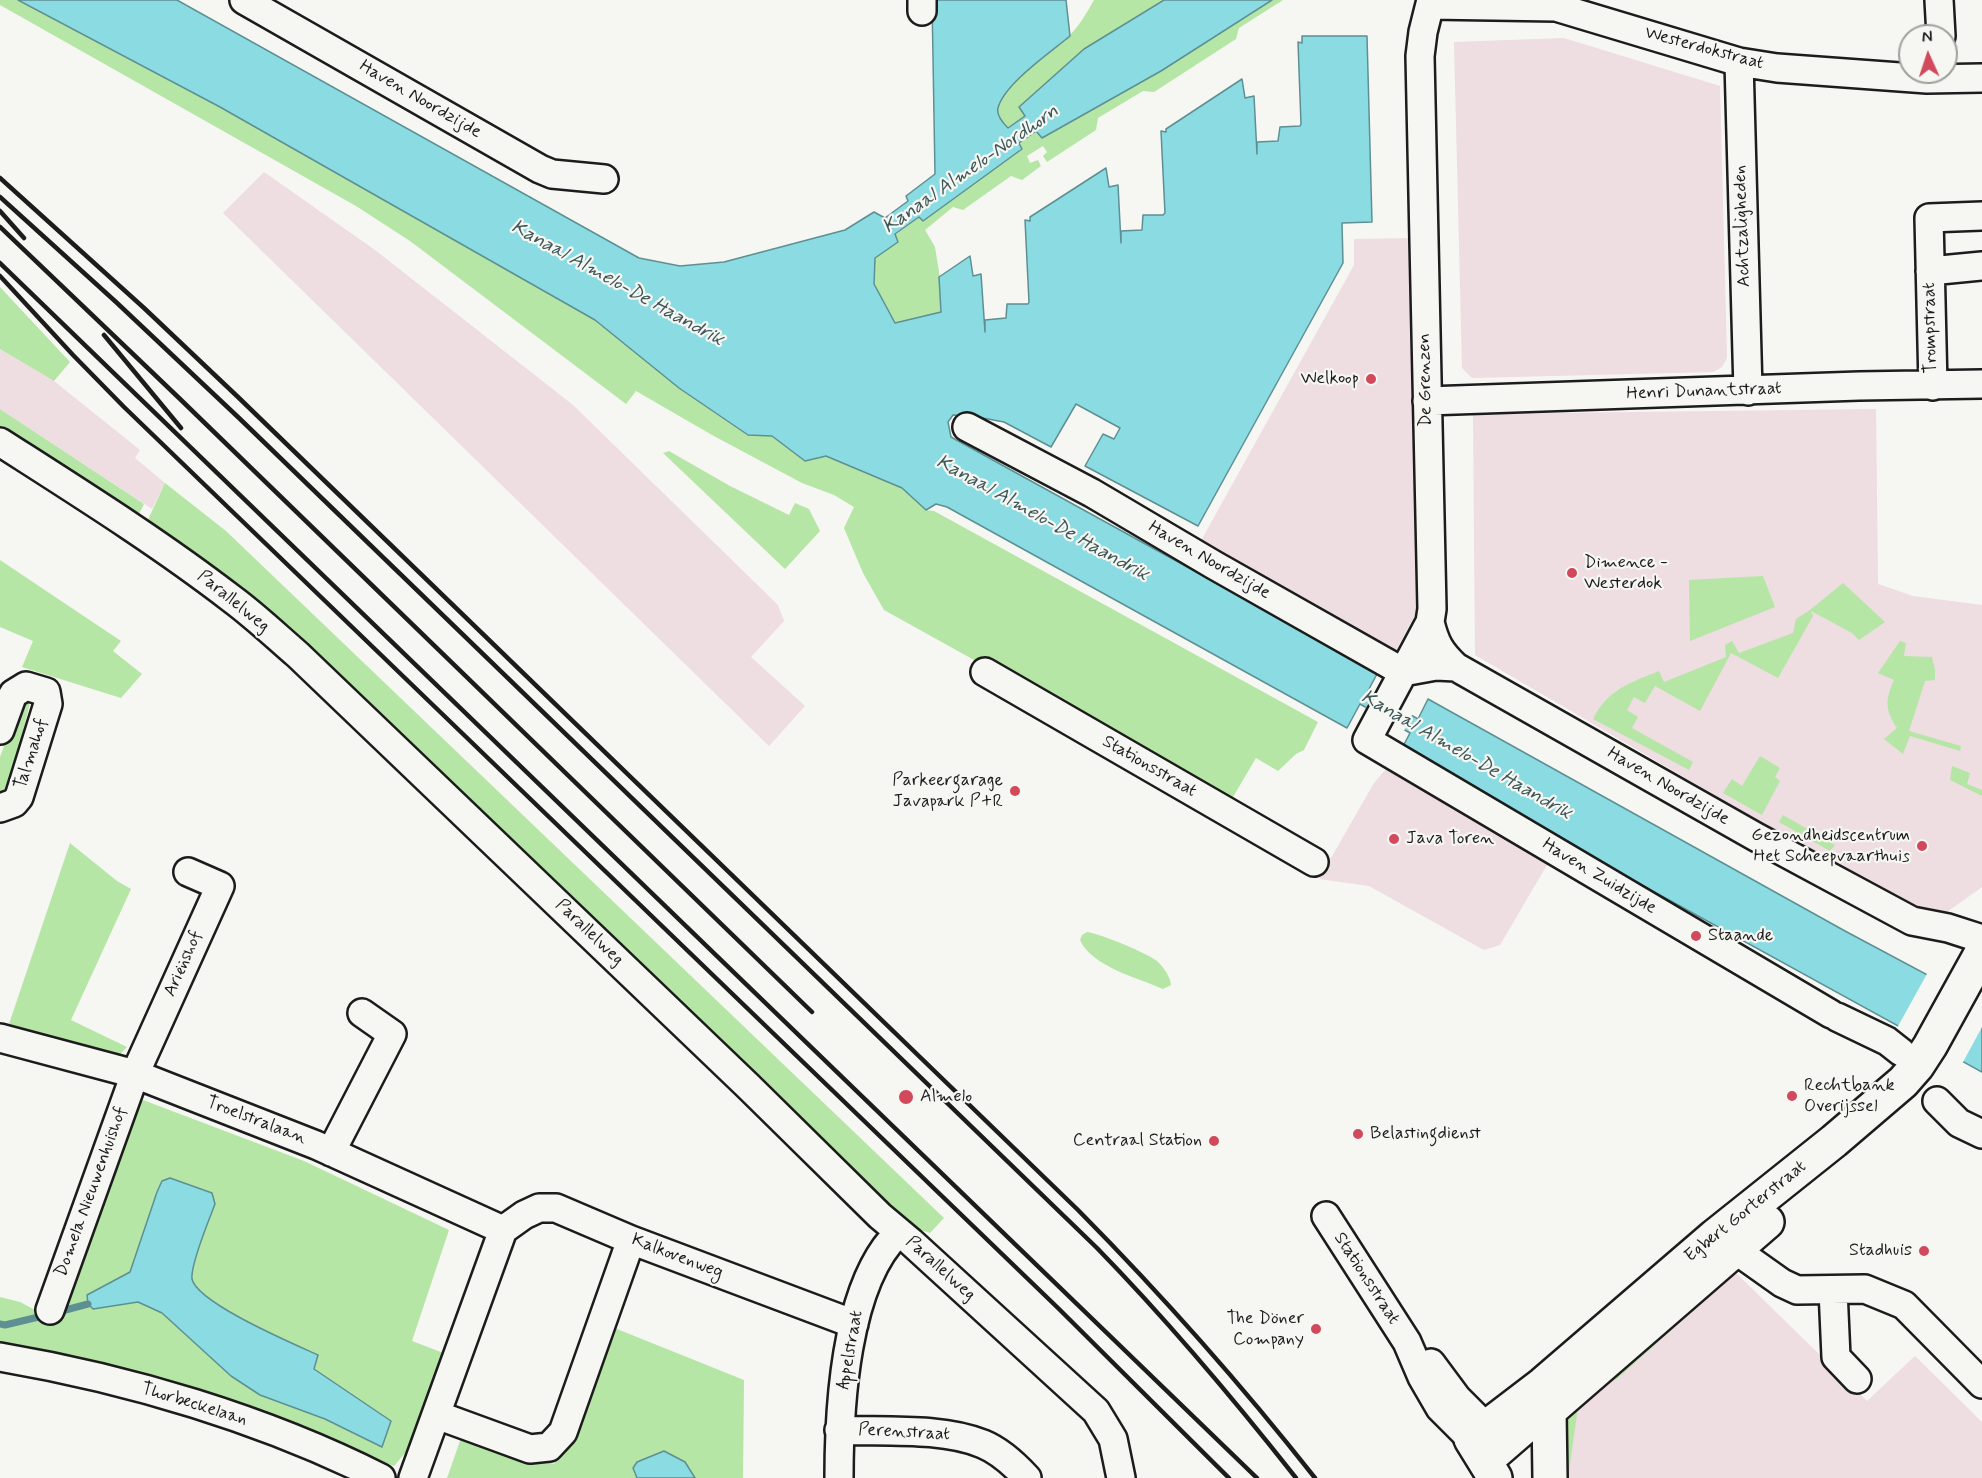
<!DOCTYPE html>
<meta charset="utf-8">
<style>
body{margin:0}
#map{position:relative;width:1982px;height:1478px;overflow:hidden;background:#f6f6f2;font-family:Mynerve,sans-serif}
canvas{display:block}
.north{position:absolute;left:1898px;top:24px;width:60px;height:60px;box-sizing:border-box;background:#f6f6f2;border:2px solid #9f9f9c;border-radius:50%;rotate:357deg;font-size:16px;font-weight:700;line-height:24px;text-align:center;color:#1c1c1c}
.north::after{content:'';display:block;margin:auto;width:21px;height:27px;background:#d1495b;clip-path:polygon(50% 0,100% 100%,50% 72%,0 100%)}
</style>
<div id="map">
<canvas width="1982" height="1478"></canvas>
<div class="north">N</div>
</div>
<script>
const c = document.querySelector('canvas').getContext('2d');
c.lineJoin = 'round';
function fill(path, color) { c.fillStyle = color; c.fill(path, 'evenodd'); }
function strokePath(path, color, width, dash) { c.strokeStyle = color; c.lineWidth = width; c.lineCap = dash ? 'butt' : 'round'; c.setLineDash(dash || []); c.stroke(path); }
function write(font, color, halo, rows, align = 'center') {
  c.font = font + ' Mynerve,sans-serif'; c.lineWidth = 4.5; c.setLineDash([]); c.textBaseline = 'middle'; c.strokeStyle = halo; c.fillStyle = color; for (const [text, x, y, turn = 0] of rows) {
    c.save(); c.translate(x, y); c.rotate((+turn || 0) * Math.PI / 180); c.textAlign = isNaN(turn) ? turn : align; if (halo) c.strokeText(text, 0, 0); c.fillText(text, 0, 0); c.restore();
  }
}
const built = new Path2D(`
 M1564 38 1720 86 1727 358 1722 367 1713 372 1472 378 1462 368 1454 42Z
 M264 172 375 250 573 405 778 605 784 621 751 657 805 706 769 746 223 213Z
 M1416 238 1419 598 1415 615 1393 656 1197 548 1354 265V239Z
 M0 349 54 381 140 450 135 458 165 483 152 509 0 409Z
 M1876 409 1878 584 1913 596 1982 605V887L1944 914 1896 901 1475 655 1473 414Z
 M1402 750 1561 841 1500 945 1484 950 1369 886 1319 879 1374 783Z
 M1734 1271 1867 1401 1915 1356 1982 1422V1478H1567L1568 1418Z`);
const green = new Path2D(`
 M0 0H18L220 107 595 320 679 388 747 435 772 436 805 461 826 456 902 488 926 510 934 511 1318 722 1304 750 1296 754 1278 771 1256 758 1230 802 884 610 863 573 844 528 854 507 834 495 802 483 712 435 636 391 626 404 410 241 356 206 0 5Z
 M1094 0H1164L1084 49 1020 107 1025 116 1008 128C1003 123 996 115 998 108 1005 81 1052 55 1070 35 1080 25 1087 12 1094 0Z
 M1272 0H1283L1239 28 1236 39 1154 92 1143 91 1098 118 1096 130 1047 162 1043 156 1047 152 1043 146 1027 156 1030 163 1038 160 1041 166 1022 180 1011 176 963 210 953 207 925 230 935 247 940 278 941 312 895 323 874 284 875 258 897 242 895 235 920 217 923 221 1022 149 1019 143 1036 131 1042 137 1161 71Z
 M0 287 70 362 54 381 0 349Z
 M0 409 144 504 137 518 0 429Z
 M669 451 730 486 789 515 795 503 809 509 820 531 785 569 663 453Z
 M165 483 226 531 944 1218 930 1233 912 1227 898 1212 598 931 146 524Z
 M0 560 121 641 113 651 142 674 121 698 22 667 33 641 0 627Z
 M1763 576 1775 607 1690 641 1689 580Z
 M1843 583 1885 622 1859 640 1852 633 1811 611 1813 616 1778 678 1731 653 1700 711 1655 686 1645 703 1634 697 1627 710 1638 717 1632 728 1693 762 1689 770 1593 719C1608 689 1630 683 1659 671L1664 682 1726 657 1725 645 1732 641 1739 653 1793 633 1796 619 1810 610Z
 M1900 641 1906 643 1904 656 1932 657 1935 670V680L1925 681 1909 731 1961 746 1960 751 1910 736 1903 754 1884 739 1897 728C1885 709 1885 701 1894 680L1878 673Z
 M23 695 31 699 7 794 0 791V757Z
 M1760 756 1780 768 1775 777 1780 781 1762 815 1723 793 1732 779 1742 786Z
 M1952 766 1970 773 1967 784 1982 790V796L1950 780Z
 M1783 815 1835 845 1830 851 1779 822Z
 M70 843 117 881 131 889 71 1020 127 1047 120 1054 9 1024Z
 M1087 932C1101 934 1147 953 1157 961 1163 966 1171 978 1171 985L1163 989C1138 978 1091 966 1080 940L1082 935Z
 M143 1100 304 1161 449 1230 412 1341 446 1354 411 1446 394 1466 282 1421 134 1374 0 1344V1297L20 1302 35 1310 61 1314 111 1165 117 1167 138 1106Z
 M1727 1280 1618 1378 1595 1392 1720 1282Z
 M612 1327 744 1380 743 1478H695L685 1462 634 1473 637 1478H447L460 1441 467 1438 554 1464Z
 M1578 1407 1568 1478H1566L1567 1423 1570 1415Z`);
const water = new Path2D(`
 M18 0H177L639 258 680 266 724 262 845 230 874 212 885 218 908 201 906 196 935 174 932 0H1066L1070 36C1051 52 1004 84 998 108 996 115 1003 123 1008 128L1025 116 1019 107 1084 49 1164 0H1272L1161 71 1042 138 1036 131 1019 143 1022 149 923 221 919 217 895 234 898 242 875 258 874 284 895 323 941 312 939 277 970 256 973 276 981 274 985 332V320L1006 318 1007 304H1028L1029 302 1025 220 1030 221V217L1106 168 1109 187 1118 185 1121 243V231L1142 230 1143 215H1163L1165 213 1161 131 1166 132V129L1242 79 1245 98 1254 96 1257 154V142L1278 141 1280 127 1300 126 1301 124 1298 42 1302 43V36H1367L1372 222 1342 223 1343 263 1198 526 1085 466 1103 434 1114 439 1120 428 1076 404 1051 447 1004 422 972 416 953 415 948 422 951 437 1378 672 1368 691 1418 719 1428 699 1845 931 1982 1004V1072L1400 752 1410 733 1360 704 1347 728 947 507 936 504 926 510 902 488 826 456 805 461 772 436 748 435 679 388 595 320 220 107Z
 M170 1178 212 1193 215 1204C209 1220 190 1265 192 1279 197 1303 294 1344 318 1355L314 1369 391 1421 382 1447 325 1419 260 1395 231 1376 162 1313 138 1302 93 1309 88 1304 87 1295 130 1272 157 1192 162 1181Z
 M664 1451 685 1462 695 1478H637L633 1468 637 1462Z`);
const pier = new Path2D(`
 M1375 692 1413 713 1404 731 1365 709Z
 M1928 972 1949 983 1917 1039 1897 1028Z
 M1974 997 1982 1002V1027L1962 1064 1943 1053Z`);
const stream = new Path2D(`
 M58 1312 88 1304
 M0 1324 5 1325 47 1315`);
const minor = new Path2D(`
 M244 0 540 169 552 174 604 179
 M922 0V11
 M1431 0 1423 32 1420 56 1432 609 1430 622 1367 740 1831 1014
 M1939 0 1941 36
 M1430 5 1556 7 1739 62 1777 68 1927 79 1982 78
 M1739 62 1748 391
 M1930 271 1982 266
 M1933 386 1929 218 1982 216
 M1427 401 1859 386 1982 384
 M967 427 1092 493 1214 565 1403 672 1436 666 1456 667
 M0 442C78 492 158 542 232 599 255 616 276 636 298 655L748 1086 880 1216 911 1242 1096 1411 1113 1439 1121 1478
 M1430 622C1435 643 1440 652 1456 667L1756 837 1912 921 1948 928 1982 939
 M985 672 1314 862
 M0 730 13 694 26 686 46 692 48 704 19 797 14 803 0 808
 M1837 1017 1887 1041 1901 1052
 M0 1038 135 1074 316 1145 503 1230
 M1937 1101 1959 1123 1982 1134
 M331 1152 392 1034 362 1013
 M1326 1216 1407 1342 1422 1377 1440 1408 1471 1439
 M503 1230 524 1215 539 1208H556L631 1240 854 1324
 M1720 1239 1782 1283 1797 1290 1865 1289 1904 1305 1982 1384
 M1833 1290 1836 1357 1857 1379
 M50 1310 135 1074 220 886 188 872
 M0 1357C129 1379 264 1419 381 1478
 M1431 1363 1457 1398 1486 1427
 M437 1415 530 1449 549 1447 563 1432 631 1240
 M839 1430C882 1432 943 1427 983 1444 1000 1451 1015 1465 1027 1478
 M413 1478 503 1230
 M839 1478C839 1408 845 1283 899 1232`);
const major = new Path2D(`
 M1549 1411 1550 1478
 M1485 1461 1530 1422 1549 1411 1767 1222
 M1495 1478 1471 1439 1543 1384 1715 1236 1834 1141 1903 1082 1917 1066 1930 1046 1982 952`);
const rail = new Path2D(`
 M0 178 144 308 239 398 1078 1210C1162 1295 1241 1384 1315 1478
 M0 197 116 302 239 418 1097 1248C1168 1321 1233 1398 1296 1478
 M0 211 24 238
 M0 227 179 398 812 1012
 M0 263 1257 1478
 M0 276 73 355 124 407 1058 1308 1229 1478
 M104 335 181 428`);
const markers = [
 [1371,379,6,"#d1495b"],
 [1572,573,6,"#d1495b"],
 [1015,791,6,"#d1495b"],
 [1394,839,6,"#d1495b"],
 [1922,846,6,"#d1495b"],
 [1696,936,6,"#d1495b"],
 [1792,1096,6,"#d1495b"],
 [906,1097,8,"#d1495b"],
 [1358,1134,6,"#d1495b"],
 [1214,1141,6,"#d1495b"],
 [1924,1251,6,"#d1495b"],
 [1316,1329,6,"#d1495b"]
];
const streetNames = [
 ["Westerdokstraat",1704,49,15],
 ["Haven Noordzijde",420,100,30],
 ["Achtzaligheden",1743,226,-92],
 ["Trompstraat",1931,328,-91],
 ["De Grenzen",1426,380,-91],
 ["Henri Dunantstraat",1704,392,-2],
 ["Haven Noordzijde",1209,561,30],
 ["Parallelweg",233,602,39],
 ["Talmahof",32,754,-72],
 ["Stationsstraat",1149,767,30],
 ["Haven Noordzijde",1668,787,30],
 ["Haven Zuidzijde",1599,877,31],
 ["Parallelweg",589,933,44],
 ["Ariënshof",184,964,-66],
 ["Troelstralaan",256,1121,21],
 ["Domela Nieuwenhuishof",92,1192,-70],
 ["Egbert Gorterstraat",1746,1212,-39],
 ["Kalkovenweg",677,1257,21],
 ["Parallelweg",940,1269,42],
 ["Stationsstraat",1366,1279,57],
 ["Appelstraat",851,1350,-80],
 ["Thorbeckelaan",194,1405,17],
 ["Perenstraat",904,1433,3]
];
const poiNames = [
 ["Welkoop",1359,379],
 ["Dimence -",1584,563,"left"],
 ["Westerdok",1584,584,"left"],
 ["Parkeergarage",1003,781],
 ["Javapark P+R",1003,802],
 ["Gezondheidscentrum",1910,836],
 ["Het Scheepvaarthuis",1910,857],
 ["Java Toren",1406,839,"left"],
 ["Staande",1708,936,"left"],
 ["Rechtbank",1804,1086,"left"],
 ["Overijssel",1804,1107,"left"],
 ["Almelo",920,1097,"left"],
 ["Belastingdienst",1370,1134,"left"],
 ["Centraal Station",1202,1141],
 ["Stadhuis",1912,1251],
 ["The Döner",1304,1319],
 ["Company",1304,1340]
];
const waterNames = [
 ["Kanaal Almelo-Nordhorn",971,170,-35],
 ["Kanaal Almelo-De Haandrik",617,284,29],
 ["Kanaal Almelo-De Haandrik",1042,519,29],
 ["Kanaal Almelo-De Haandrik",1466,756,30]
];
fill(built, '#eedde1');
fill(green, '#b5e6a5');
fill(water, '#8adce2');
strokePath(water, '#5e8f93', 1.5);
fill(pier, '#f6f6f2');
strokePath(stream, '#5e8f93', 7);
strokePath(minor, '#1c1c1c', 32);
strokePath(major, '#1c1c1c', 38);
strokePath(minor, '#f6f6f2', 27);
strokePath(major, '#f6f6f2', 33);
strokePath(rail, '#1c1c1c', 4.5);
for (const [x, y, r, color] of markers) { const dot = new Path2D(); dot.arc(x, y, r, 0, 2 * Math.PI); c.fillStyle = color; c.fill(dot); strokePath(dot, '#f6f6f2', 2); }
write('18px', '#1c1c1c', '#f6f6f2', streetNames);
write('18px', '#1c1c1c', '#f6f6f2', poiNames, 'right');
write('italic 20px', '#3d5657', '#f6f6f2', waterNames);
</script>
